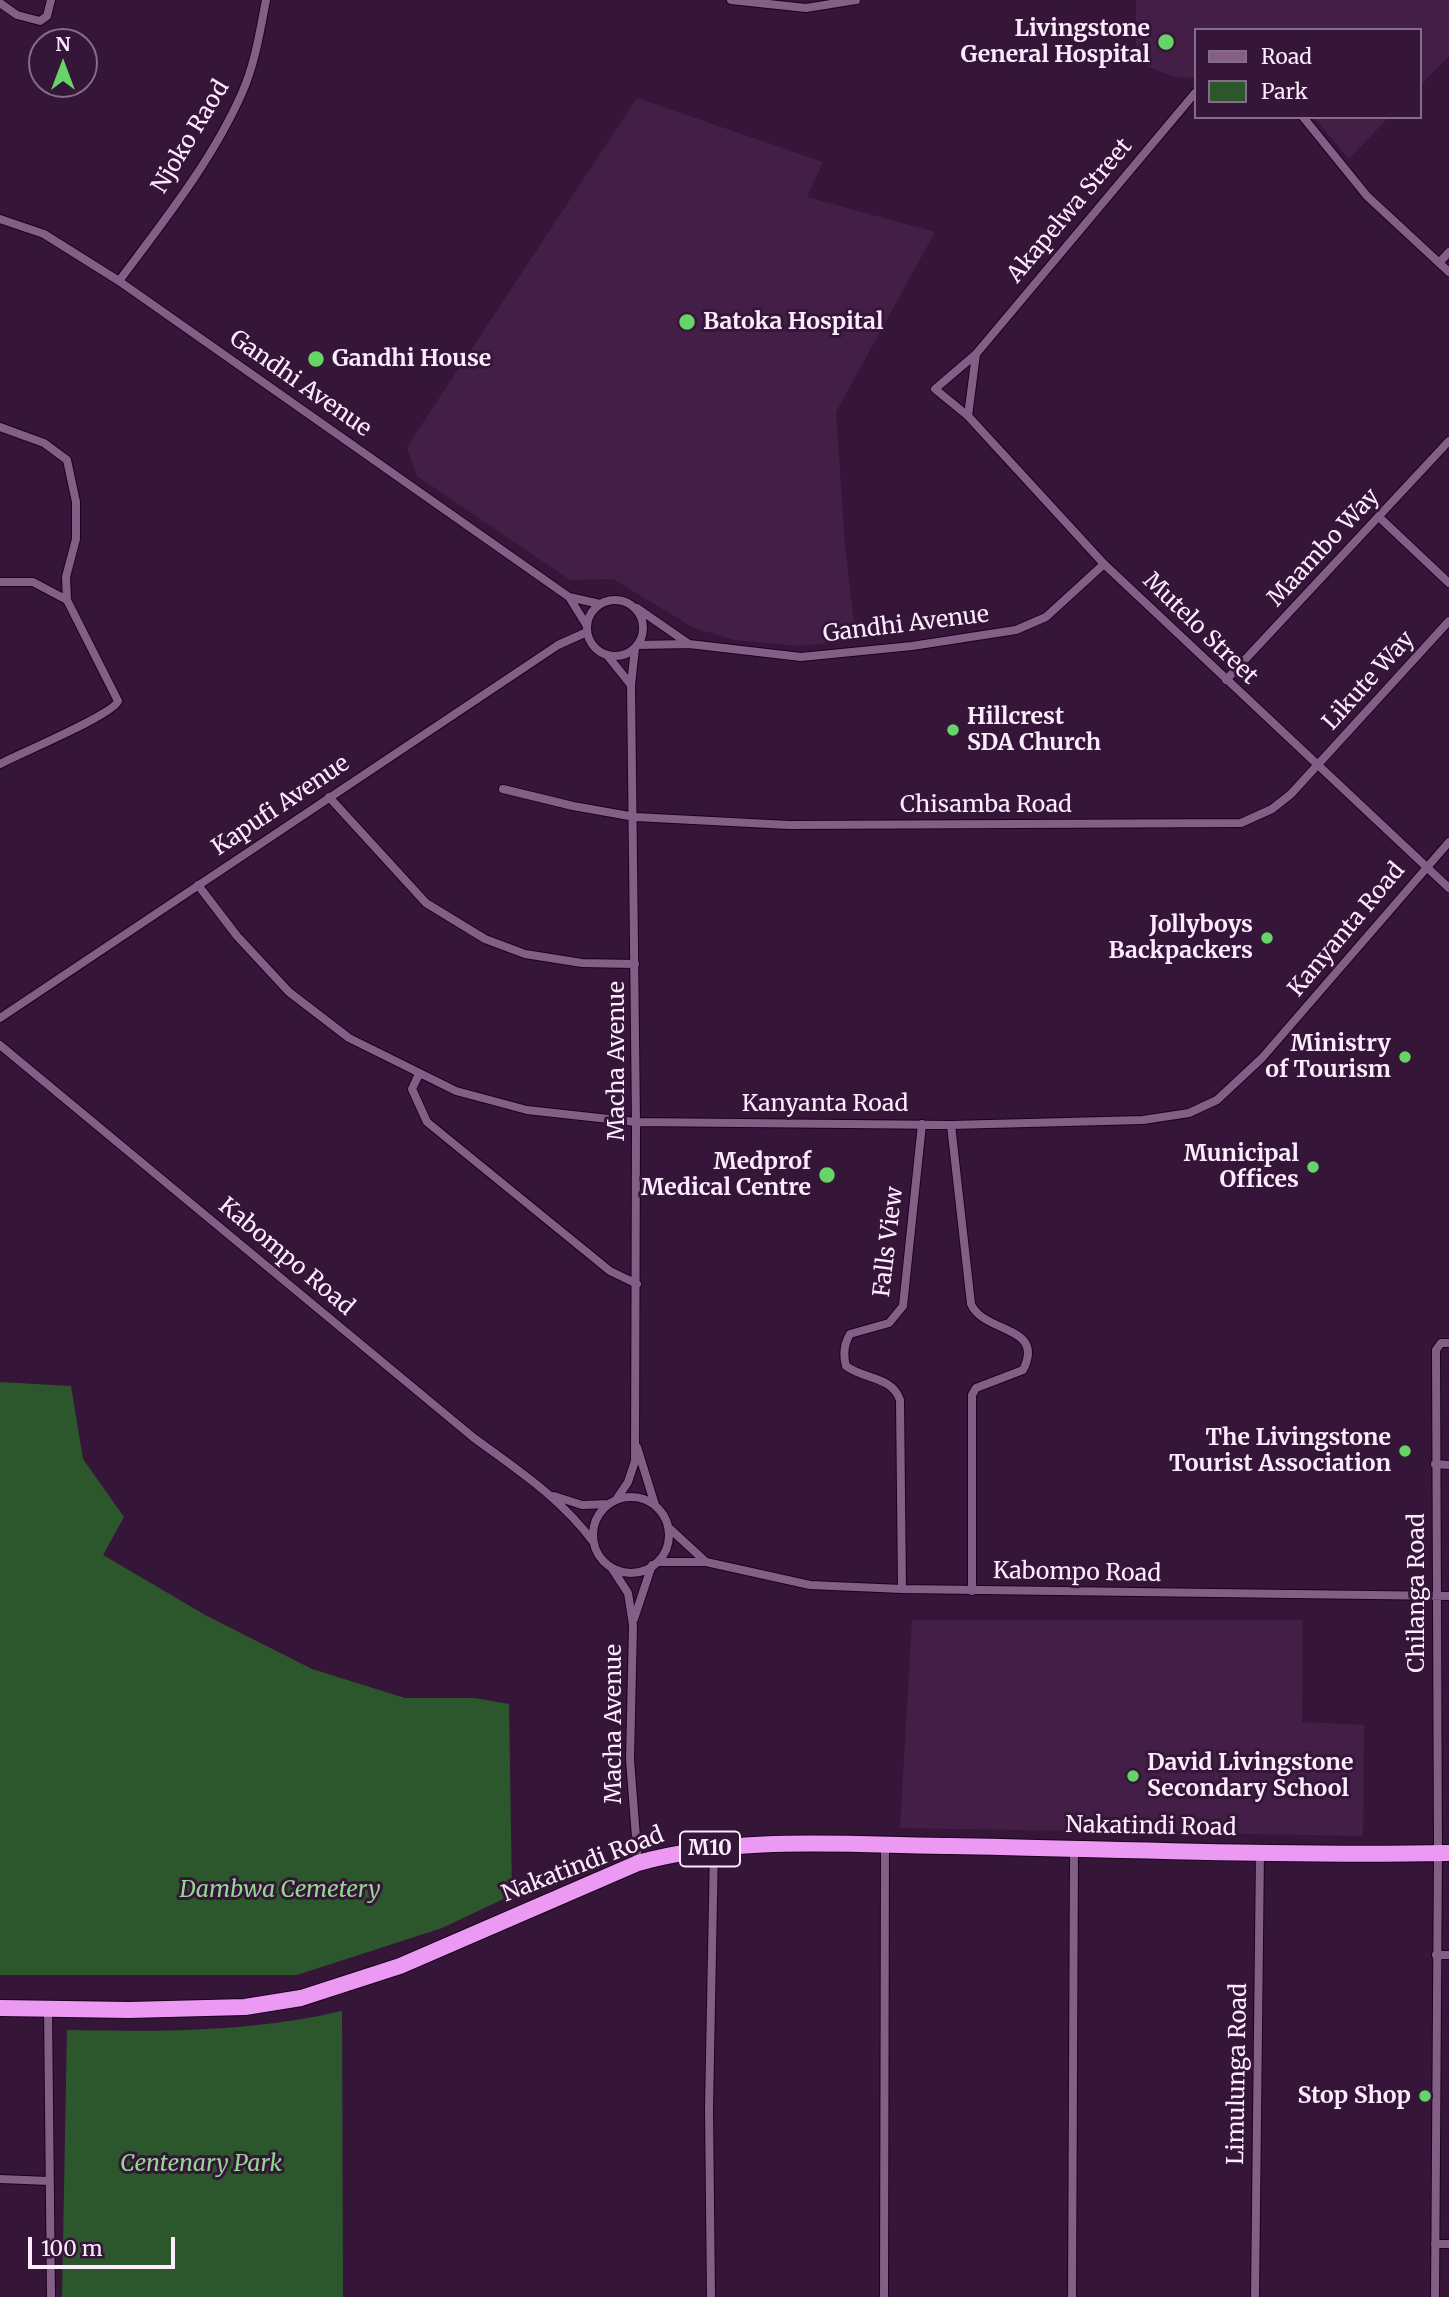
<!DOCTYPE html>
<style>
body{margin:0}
#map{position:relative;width:1449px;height:2297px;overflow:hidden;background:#351639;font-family:Merriweather,serif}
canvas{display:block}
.legend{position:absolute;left:1194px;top:28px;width:228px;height:91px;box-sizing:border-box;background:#351639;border:2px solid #856c88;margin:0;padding:9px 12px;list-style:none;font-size:21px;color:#fdecfe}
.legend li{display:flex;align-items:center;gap:14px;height:35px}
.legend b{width:35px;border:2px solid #856c88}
.north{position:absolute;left:28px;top:28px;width:70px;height:70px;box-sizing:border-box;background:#351639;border:2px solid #856c88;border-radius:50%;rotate:0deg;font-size:19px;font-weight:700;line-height:28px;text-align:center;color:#fdecfe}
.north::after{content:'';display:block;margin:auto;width:24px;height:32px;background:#66d466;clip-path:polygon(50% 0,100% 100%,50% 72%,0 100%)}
.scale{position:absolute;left:28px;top:2237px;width:147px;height:32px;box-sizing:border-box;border:4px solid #fdecfe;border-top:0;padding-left:9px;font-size:21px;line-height:24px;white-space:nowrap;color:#fdecfe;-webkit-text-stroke:5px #351639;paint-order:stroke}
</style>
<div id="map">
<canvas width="1449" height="2297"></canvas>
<ul class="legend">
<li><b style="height:9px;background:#835f87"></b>Road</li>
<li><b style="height:19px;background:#2c572c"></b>Park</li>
</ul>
<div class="north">N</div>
<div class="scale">100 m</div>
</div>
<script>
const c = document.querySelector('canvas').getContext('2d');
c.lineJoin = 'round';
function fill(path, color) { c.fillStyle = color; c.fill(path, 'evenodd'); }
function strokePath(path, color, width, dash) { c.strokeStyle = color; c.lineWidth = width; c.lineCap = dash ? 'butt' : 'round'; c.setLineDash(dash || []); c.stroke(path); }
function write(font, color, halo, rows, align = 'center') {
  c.font = font + ' Merriweather,serif'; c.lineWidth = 6; c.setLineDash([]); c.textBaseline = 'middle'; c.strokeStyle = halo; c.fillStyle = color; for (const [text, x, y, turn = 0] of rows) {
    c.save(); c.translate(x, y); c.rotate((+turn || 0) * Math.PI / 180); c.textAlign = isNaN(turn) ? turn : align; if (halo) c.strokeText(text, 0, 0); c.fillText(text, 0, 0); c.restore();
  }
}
const built = new Path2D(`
 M1136 0H1449V56L1419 87V30H1195V78L1174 77 1149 67 1136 54Z
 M637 98 823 162 807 197 935 232 836 412 845 546 856 640 799 646 735 640 694 628 613 579 570 580 417 476 407 447Z
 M1314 117H1389L1349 159Z
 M912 1620H1303L1302 1722 1364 1725 1363 1836 900 1828Z`);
const green = new Path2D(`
 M0 1382 71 1386 83 1459 124 1517 103 1555 207 1616 312 1669 405 1698H475L509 1704 512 1895 442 1928 297 1975H0Z
 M342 2011 343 2297H62L67 2030C159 2032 252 2032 342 2011Z`);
const street = new Path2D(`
 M731 0 806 8 856 0
 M0 3 17 15 40 21 47 16 51 0
 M1195 93 976 354 935 389 968 416 1104 564 1449 888
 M1303 117 1367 196 1449 272
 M0 219 44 234 119 281 569 597 600 604
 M1439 263 1449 252
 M119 281C163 222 212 161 242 93 255 64 260 31 266 0
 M968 416 976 354
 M0 427 44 443 67 460 76 502V539L66 577 67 600 118 701C113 715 20 753 0 764
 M1379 517 1449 583
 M0 582H33L67 600
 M569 597 587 626
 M587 628a28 28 0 1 1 56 0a28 28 0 1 1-56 0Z
 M637 608 689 644
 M638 645 689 644 801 657 912 646 1016 630 1046 617 1104 564
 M607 655 631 685
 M1226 680 1449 441
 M503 789 573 806 635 817 789 825 1241 823 1272 809 1291 794 1449 621
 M329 797 426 903 485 939 525 954 582 963 635 964
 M198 885 237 936 289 992 349 1038 456 1091 527 1110 636 1122 951 1125 1143 1120 1189 1113 1217 1100 1262 1058 1449 842
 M0 1018 558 645 587 632
 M0 1045 474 1438C518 1470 562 1499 594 1543
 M419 1074 412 1089 427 1122 610 1271 637 1284
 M951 1125 971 1304C984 1334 1046 1325 1023 1370L976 1388 972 1395V1591
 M637 1447 655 1505
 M1435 1464 1449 1465
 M554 1496 582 1505 609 1504
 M593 1535a38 38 0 1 1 76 0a38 38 0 1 1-76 0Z
 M616 1500 628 1482 635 1461 636 1122 631 685 635 648
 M668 1527 706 1562
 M658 1562H706L810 1585 902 1589 1449 1596
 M611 1567 628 1593 633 1625 630 1760 638 1863
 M902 1589 900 1400C892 1376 865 1380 846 1366 843 1355 844 1344 850 1334L889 1323 903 1306 922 1124
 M634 1619 652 1565
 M1436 1955H1449
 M48 2009 51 2297
 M0 2179 49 2181
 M1435 2244H1449
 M711 2297 709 2108 714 1848
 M884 2297 885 1845
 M1072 2297 1074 1848
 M1255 2297 1260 1851
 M1435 2297 1438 1853 1436 1350 1441 1343H1449`);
const highway = new Path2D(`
 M0 2008 129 2010 245 2007 301 1998 400 1966 638 1863C739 1835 846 1845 950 1846 1116 1849 1283 1856 1449 1853`);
const markers = [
 [1166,42,9,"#66d466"],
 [687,322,9,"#66d466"],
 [316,359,9,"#66d466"],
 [953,730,7,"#66d466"],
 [1267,938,7,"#66d466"],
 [1405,1057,7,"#66d466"],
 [1313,1167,7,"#66d466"],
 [827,1175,9,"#66d466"],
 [1405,1451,7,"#66d466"],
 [1133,1776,7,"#66d466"],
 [1425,2096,7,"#66d466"]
];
const shields = [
 [710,1849,60]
];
const shieldNames = [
 ["M10",710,1849]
];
const poiNames = [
 ["Livingstone",1150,29],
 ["General Hospital",1150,55],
 ["Batoka Hospital",703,322,"left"],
 ["Gandhi House",332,359,"left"],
 ["Hillcrest",967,717,"left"],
 ["SDA Church",967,743,"left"],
 ["Jollyboys",1253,925],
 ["Backpackers",1253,951],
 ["Ministry",1391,1044],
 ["of Tourism",1391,1070],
 ["Municipal",1299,1154],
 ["Offices",1299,1180],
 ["Medprof",811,1162],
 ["Medical Centre",811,1188],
 ["The Livingstone",1391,1438],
 ["Tourist Association",1391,1464],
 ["David Livingstone",1147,1763,"left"],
 ["Secondary School",1147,1789,"left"],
 ["Stop Shop",1411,2096]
];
const streetNames = [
 ["Njoko Raod",191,137,-59],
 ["Akapelwa Street",1070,211,-50],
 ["Gandhi Avenue",300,384,35],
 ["Maambo Way",1324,548,-47],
 ["Gandhi Avenue",906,625,-7],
 ["Mutelo Street",1200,629,44],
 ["Likute Way",1369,681,-48],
 ["Chisamba Road",986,805],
 ["Kapufi Avenue",281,806,-34],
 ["Kanyanta Road",1347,930,-50],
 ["Macha Avenue",617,1061,-90],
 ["Kanyanta Road",825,1104],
 ["Falls View",889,1242,-83],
 ["Kabompo Road",286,1257,40],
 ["Kabompo Road",1077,1573,1],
 ["Chilanga Road",1417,1593,-90],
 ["Macha Avenue",614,1724,-90],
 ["Nakatindi Road",1151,1827,1],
 ["Nakatindi Road",583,1865,-21],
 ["Limulunga Road",1238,2074,-89]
];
const parkNames = [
 ["Dambwa Cemetery",280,1890],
 ["Centenary Park",201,2164]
];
fill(built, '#431f47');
fill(green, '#2c572c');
strokePath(street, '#1c011f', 10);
strokePath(highway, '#1c011f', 18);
strokePath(street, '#835f87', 8);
strokePath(highway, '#eb99f3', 16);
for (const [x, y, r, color] of markers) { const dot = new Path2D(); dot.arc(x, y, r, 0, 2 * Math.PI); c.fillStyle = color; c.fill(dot); strokePath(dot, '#351639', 2.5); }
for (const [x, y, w] of shields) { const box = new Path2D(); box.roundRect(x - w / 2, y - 17.5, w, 35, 5); c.fillStyle = '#351639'; c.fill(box); strokePath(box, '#fdecfe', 2); }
write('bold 21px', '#fdecfe', null, shieldNames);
write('bold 23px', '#fdecfe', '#351639', poiNames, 'right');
write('23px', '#fdecfe', '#351639', streetNames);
write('italic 23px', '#92d990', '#351639', parkNames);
</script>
